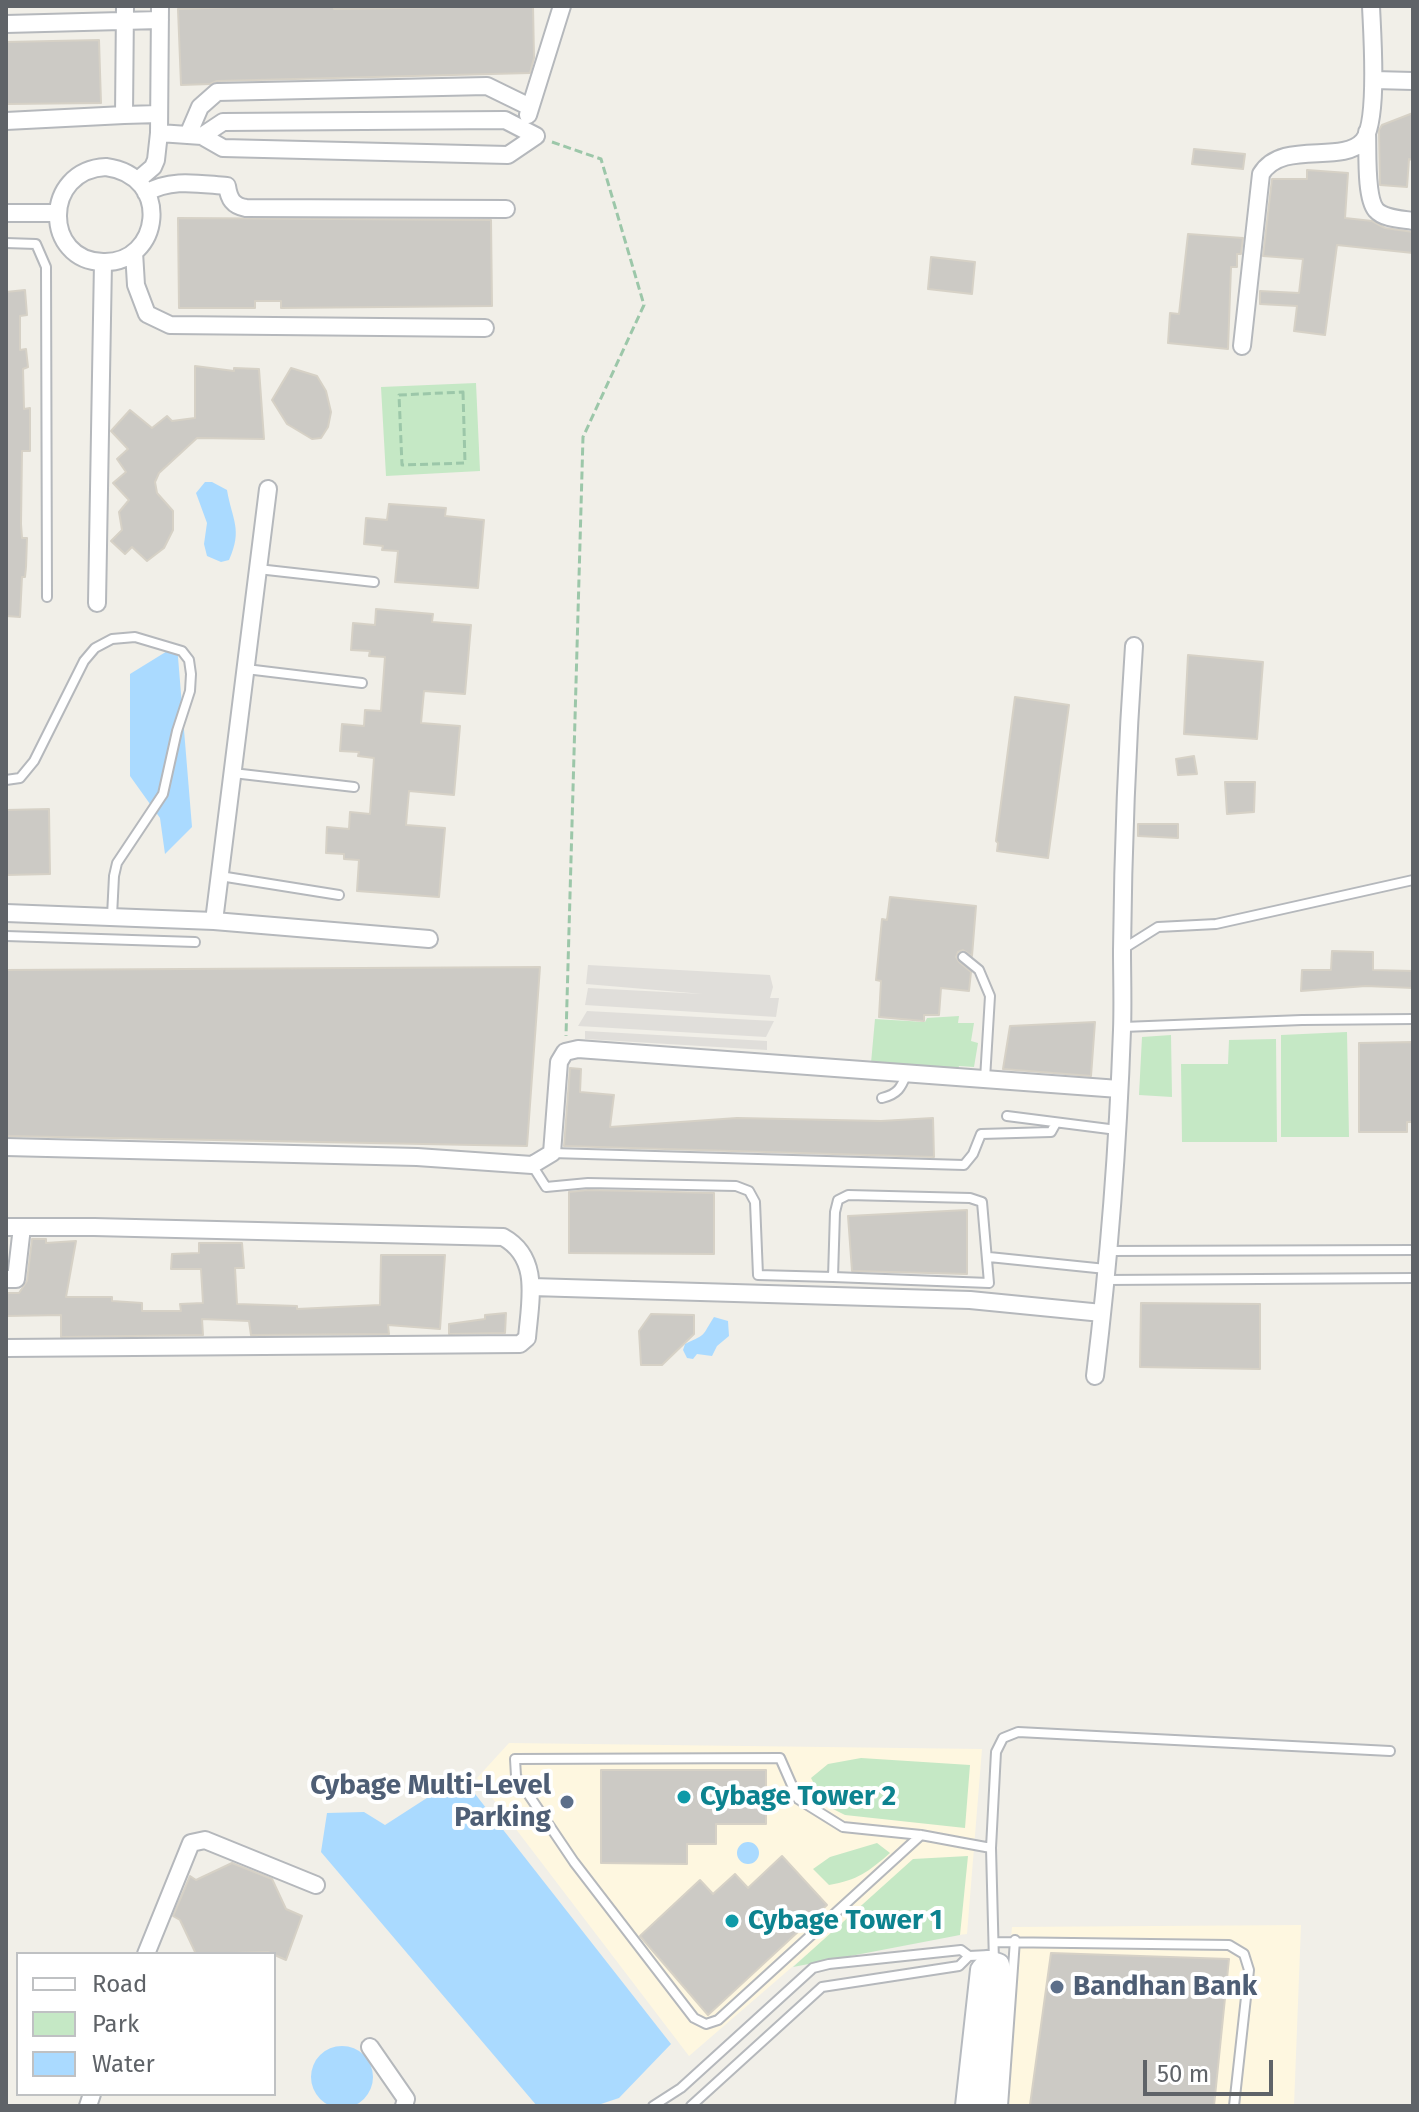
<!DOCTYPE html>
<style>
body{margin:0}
#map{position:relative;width:1419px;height:2112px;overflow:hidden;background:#f1efe8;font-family:"Fira Sans",sans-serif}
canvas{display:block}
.frame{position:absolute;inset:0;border:8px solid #5f6368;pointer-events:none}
.legend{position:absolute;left:16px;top:1952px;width:260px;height:144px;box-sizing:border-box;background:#fff;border:2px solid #bfc1c3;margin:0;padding:10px 14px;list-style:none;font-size:24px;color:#5f6368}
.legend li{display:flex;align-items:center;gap:16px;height:40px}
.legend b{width:40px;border:2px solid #bfc1c3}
.scale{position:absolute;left:1143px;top:2060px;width:130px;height:36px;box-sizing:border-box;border:4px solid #5f6368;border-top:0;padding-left:10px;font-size:24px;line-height:28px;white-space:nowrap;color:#5f6368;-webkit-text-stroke:6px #fff;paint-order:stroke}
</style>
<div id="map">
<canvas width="1419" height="2112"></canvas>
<div class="frame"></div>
<ul class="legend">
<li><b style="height:10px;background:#fff"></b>Road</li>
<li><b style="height:22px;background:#c5e8c5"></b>Park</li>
<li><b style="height:22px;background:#aadaff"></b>Water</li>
</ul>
<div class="scale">50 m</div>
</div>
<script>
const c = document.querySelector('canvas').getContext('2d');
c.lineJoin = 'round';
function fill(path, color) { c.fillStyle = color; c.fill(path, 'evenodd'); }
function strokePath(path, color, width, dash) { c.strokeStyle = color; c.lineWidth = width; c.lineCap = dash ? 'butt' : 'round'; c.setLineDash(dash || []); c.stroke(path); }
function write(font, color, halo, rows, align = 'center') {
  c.font = font + ' "Fira Sans",sans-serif'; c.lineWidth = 8; c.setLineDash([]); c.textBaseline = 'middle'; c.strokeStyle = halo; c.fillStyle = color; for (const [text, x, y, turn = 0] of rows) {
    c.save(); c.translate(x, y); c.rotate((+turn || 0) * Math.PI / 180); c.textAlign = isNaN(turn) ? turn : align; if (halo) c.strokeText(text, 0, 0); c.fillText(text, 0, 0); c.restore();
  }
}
const commercial = new Path2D(`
 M509 1743 982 1749 967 1934 806 1955 689 2056 477 1778Z
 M1301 1925 1294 2106H996L1012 1927Z`);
const industrial = new Path2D(`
 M588 965 770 975 773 987 770 998H779L776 1017 585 1005 588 988 703 994 586 984Z
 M587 1011 774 1021 766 1037 578 1026Z
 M585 1031 767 1041V1050L585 1039Z`);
const green = new Path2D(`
 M476 383 480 471 386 476 381 387Z
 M959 1016 958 1023H974L971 1041 978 1043 974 1067 959 1066 958 1069 871 1063 875 1019 925 1022 927 1018Z
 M1347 1032 1349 1137H1281V1035Z
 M1171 1035 1172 1097 1139 1095 1142 1037Z
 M1276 1039 1277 1142H1182L1181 1064H1228L1229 1040Z
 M861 1758 970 1765 965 1828 845 1815 825 1805 811 1778 828 1764Z
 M877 1843 890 1853C868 1872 858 1880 829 1885L813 1869 830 1857Z
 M968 1856 960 1935 793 1967 913 1859Z`);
const water = new Path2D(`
 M205 482H212L227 490C232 520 243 529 229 560L221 562 207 556 204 544 207 523 196 493Z
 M177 645 192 827 165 854 160 818 130 776V674Z
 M714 1317 728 1321 729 1336 717 1346 712 1356 697 1354 693 1359 687 1358 683 1350 685 1344C708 1333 701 1337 714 1317Z
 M461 1776 671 2044 619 2098 595 2106H537L321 1852 327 1813 364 1812 385 1825Z
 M737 1853a11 11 0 1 1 22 0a11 11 0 1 1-22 0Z
 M311 2077a31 31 0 1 1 62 0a31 31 0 1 1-62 0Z`);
const building = new Path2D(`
 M267 6H334V9L533 6 534 58 530 73 217 81 210 84 181 85 178 9Z
 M99 40 101 103 6 104V42Z
 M1413 113V160L1409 159 1407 187 1380 185 1379 130 1382 125Z
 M1194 149 1245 154 1243 169 1192 164Z
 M1307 170 1348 173 1345 218 1372 221 1385 228 1413 232V253L1337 245 1325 335 1294 331 1297 306 1260 304V291L1299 293 1303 259 1263 256 1272 179H1307Z
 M178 218 491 220 492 306 281 308V301H255V308H179Z
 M1188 234 1243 238 1241 254H1237V267H1231L1228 349 1168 343 1170 313 1179 314Z
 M931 257 975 262 972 294 928 289Z
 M25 290 27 315 20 316V350L26 349 28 367 23 369 24 409 30 408V451H22L21 524 22 538H27L26 567 25 577H22L20 617 6 616V292Z
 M195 366 234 371V368L259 369 264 439 197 438 159 473 155 482 157 493 173 511V530L164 548 147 561 132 547 125 554 111 541 122 530 119 512 129 500 113 483 126 472 117 459 128 449 111 431 130 410 152 428 167 416 172 421 195 418Z
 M291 368 317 376 326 391 331 412 328 427 321 438 312 439 287 424 272 400Z
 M389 504 446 508 445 516 484 520 478 588 395 582 398 551 382 550 383 546 364 544 366 518 387 520Z
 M376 609 433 614 432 622 471 625 465 694 424 691 421 723 460 726 454 795 409 791 406 825 445 828 439 897 357 891 359 860 344 859V854L326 853 327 827 349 829 350 812 370 814 374 758 358 756 359 752 340 751 342 724 364 726 365 710 381 711 385 657 369 656 370 651 351 650 353 623 375 625Z
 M1188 655 1263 662 1257 739 1184 734Z
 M1015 697 1069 705 1048 858 997 851 998 843 996 841Z
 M1194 756 1197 774 1178 775 1176 759Z
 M1225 782H1255L1254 812 1227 814Z
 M49 809 50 874 6 875V810Z
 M1138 824H1178V838L1138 836Z
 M890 897 976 906 972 956 963 950 958 952 956 957 959 962 971 972 969 991 941 988 939 1015H924V1021L879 1017 881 981 876 980 882 919 887 920Z
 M1332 951 1373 952V970L1413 971V988L1366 986 1301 991 1302 970H1331Z
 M540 967 527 1146 6 1136V970Z
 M1095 1022 1091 1076 1003 1069 1010 1026Z
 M1413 1042V1122H1407V1132H1359V1043Z
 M570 1068 581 1069 580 1092 614 1095 610 1127 737 1118 881 1121 933 1118 934 1157 564 1146Z
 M588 1190 714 1193V1254L569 1253V1192Z
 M967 1210V1274L852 1271 848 1216Z
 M32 1239H46V1243L76 1241 66 1297H112V1301L142 1303V1311H181L180 1304 203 1303 201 1269H171L172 1254 199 1253V1243H242L244 1268H235L237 1304 297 1306V1309L380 1305 381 1255H445L440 1329 388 1325 389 1334 251 1335 249 1321 202 1319 203 1335 61 1337V1315L6 1316V1293H19L27 1281Z
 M1141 1303 1260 1304V1369L1140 1367Z
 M506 1313 505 1333 449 1334V1324L485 1319V1315Z
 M651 1314 694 1315V1334L662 1365H641L639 1331Z
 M601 1770H766V1824H716V1844H687V1864L601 1863Z
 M782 1856 827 1905 708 2015 640 1936 700 1880 713 1894 735 1874 748 1888Z
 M232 1863 272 1879 286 1909 302 1916 286 1960 268 1952 196 1954 180 1920 173 1916 190 1876 196 1880Z
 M1051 1953 1229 1959 1214 2106 1030 2105Z`);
const path = new Path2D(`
 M552 142 601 159 644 305 583 437 566 1036
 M463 392 465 463 402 465 399 395Z`);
const lane = new Path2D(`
 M6 243 36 244 46 267 47 597
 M258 569 374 582
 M246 669 362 683
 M233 773 354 787
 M6 780 20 778 34 761 84 661 95 648 112 639 135 637 182 651 189 660 191 674 190 691 177 731 163 794 117 863 114 876 112 916
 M220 876 339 895
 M6 936 195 942
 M1123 949 1158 927 1216 924 1413 880
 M963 957 979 970 990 996 985 1079
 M1123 1027 1302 1020 1413 1019
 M882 1098C898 1094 901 1088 907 1073
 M1007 1116 1117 1130
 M552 1153 964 1165 973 1154 981 1134 1051 1132 1056 1123
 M532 1165 546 1187 588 1183 736 1186 749 1191 755 1202 758 1275 833 1277 835 1212 838 1200 848 1195 970 1198 982 1202 989 1283 833 1277
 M1108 1251 1413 1250
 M989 1257 1106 1269
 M1106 1280 1413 1278
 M921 1835 718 2020 706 2024 694 2018 574 1862 516 1776 515 1759 780 1758 798 1799 843 1827 921 1835 991 1848
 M994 1942 1229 1945 1244 1954 1249 1970 1234 2106
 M994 1962 991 1848 996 1752 1003 1738 1018 1732 1390 1751
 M653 2106 681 2088 813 1968 829 1964 961 1950 969 1956 989 1955
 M691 2106 822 1987 959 1966 969 1956
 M1003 2106 1015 1940`);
const street = new Path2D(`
 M125 6 124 115 159 114
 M6 24 160 20
 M1374 80 1413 81
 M528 115 562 6
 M6 121 124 115
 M1367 132C1368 150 1365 197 1376 210 1384 219 1401 219 1413 221
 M159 133 202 136 223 148 508 155 536 136 505 120 223 122 202 136
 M188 135 200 107 217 92 487 86 530 107
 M106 167C173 176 161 264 103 262 43 261 42 170 106 167Z
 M139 179 153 167 156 160 159 133 160 6
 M146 193C171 178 199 184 227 186 229 199 233 206 246 208L506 209
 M6 213H57
 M134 252 136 285 147 314 170 325 485 328
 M1242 346 1261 174C1282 139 1342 165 1363 141 1379 122 1372 32 1371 6
 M97 603 103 262
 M6 913 214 921 429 939
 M214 921 268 489
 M6 1147 417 1157 532 1165 552 1153 559 1062 565 1052 578 1049 1119 1089
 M6 1227H94L503 1237C541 1258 530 1301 527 1338L520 1344 6 1348
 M6 1279H16L22 1227
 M532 1287 970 1300 1102 1313
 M1095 1376C1109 1261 1118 1145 1122 1030 1123 1003 1122 977 1122 950 1123 849 1127 747 1134 646
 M146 1954 191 1843 205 1840 316 1885
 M370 2047 406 2099 404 2106
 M88 2106 92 2094`);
const secondary = new Path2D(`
 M967 2106 982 1970 989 1962 998 1965 1000 1975 989 2106`);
const markers = [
 [684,1797,8,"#0f9aa8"],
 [567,1802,8,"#5c6f8a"],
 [732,1921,8,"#0f9aa8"],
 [1057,1987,8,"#5c6f8a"]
];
const serviceNames = [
 ["Cybage Multi-Level",551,1786],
 ["Parking",551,1818],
 ["Bandhan Bank",1073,1987,"left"]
];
const cultureNames = [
 ["Cybage Tower 2",700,1797],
 ["Cybage Tower 1",748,1921]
];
fill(commercial, '#fef7e0');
fill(industrial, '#e0deda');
fill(green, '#c5e8c5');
fill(water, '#aadaff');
fill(building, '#cccac5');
strokePath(building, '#d6d1c6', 2);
strokePath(lane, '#b5b8bc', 12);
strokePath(street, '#b5b8bc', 20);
strokePath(secondary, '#b6babf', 26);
strokePath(path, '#9cc7a9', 3, [8, 4]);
strokePath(lane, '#fff', 8);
strokePath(street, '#fff', 16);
strokePath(secondary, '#fff', 22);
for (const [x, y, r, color] of markers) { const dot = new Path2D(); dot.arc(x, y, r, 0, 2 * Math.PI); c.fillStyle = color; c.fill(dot); strokePath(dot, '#fff', 3); }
write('bold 28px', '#4e5e75', '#fff', serviceNames, 'right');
write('bold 28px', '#0d838f', '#fff', cultureNames, 'left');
</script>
